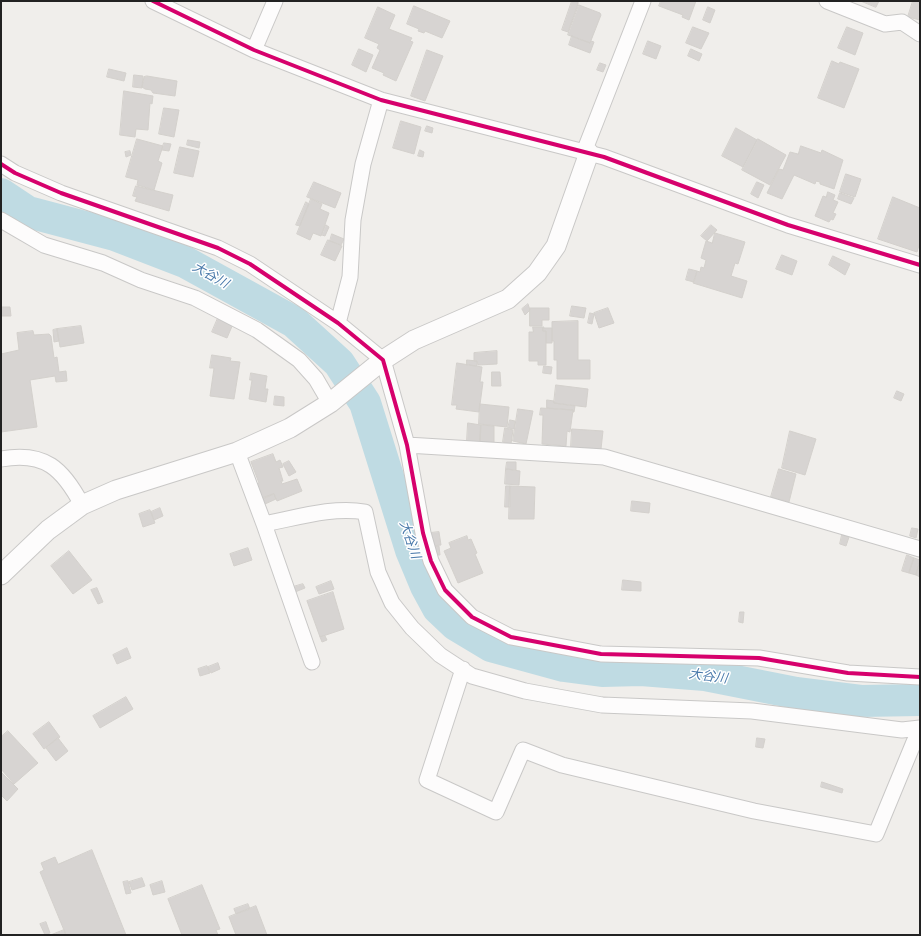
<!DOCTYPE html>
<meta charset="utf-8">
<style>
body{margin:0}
#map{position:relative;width:921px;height:936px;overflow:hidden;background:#f0eeeb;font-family:Jost,sans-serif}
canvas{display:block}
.frame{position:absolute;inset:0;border:2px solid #222;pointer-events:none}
</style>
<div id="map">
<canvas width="921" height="936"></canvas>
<div class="frame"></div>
</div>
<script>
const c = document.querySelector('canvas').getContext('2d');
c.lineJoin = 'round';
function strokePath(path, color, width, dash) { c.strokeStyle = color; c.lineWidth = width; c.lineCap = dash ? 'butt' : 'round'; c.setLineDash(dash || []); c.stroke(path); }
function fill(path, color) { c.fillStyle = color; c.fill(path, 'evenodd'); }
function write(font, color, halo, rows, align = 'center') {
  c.font = font + ' Jost,"Noto Sans JP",sans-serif'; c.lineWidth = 3; c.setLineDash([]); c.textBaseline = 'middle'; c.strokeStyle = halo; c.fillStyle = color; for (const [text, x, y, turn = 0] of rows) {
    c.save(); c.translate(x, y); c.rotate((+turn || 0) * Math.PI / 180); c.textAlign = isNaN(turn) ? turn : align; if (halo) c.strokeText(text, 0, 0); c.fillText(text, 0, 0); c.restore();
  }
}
const river = new Path2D(`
 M1 194 28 212 115 235 185 262 294 322 339 363 365 403 411 550 426 586 438 608 456 625 491 646 564 666 602 671 641 670 705 675 796 693 861 701 920 700`);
const building = new Path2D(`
 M572 1H578V4L568 32 562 30Z
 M661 1H696L689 20 682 17 683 15 659 6Z
 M861 1H879L876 7Z
 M913 1H920V20L908 17Z
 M579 5 600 13 601 15 590 43 568 35Z
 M414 6 450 21 442 38 425 31 424 33 418 31 419 29 407 24Z
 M378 7 395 15 389 29 412 38 410 41 413 42 396 81 383 75 384 73 372 68 380 50 377 48 379 44 365 38Z
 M708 7 715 10 710 23 703 20Z
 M693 27 709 33 701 49 686 43Z
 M847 27 863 33 855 55 838 48Z
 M572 36 590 43 591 41 594 42 590 53 569 45Z
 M648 41 661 46 656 59 643 54Z
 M359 49 373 55 366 72 352 65Z
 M691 49 702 54 699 61 688 56Z
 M427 50 443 56 425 101 411 96Z
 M832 61 839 64 840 62 859 69 844 108 818 98Z
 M600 63 606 65 603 72 597 70Z
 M109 69 126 73 124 81 107 77Z
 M134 75 143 76 142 88 133 87Z
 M147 76 177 81 175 96 153 93 151 90 145 89 142 87 144 77Z
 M124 91 153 96 152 104 150 103 148 130 136 129 135 137 120 135Z
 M164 108 179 110 174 137 159 134Z
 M401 121 421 127 414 154 393 148Z
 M427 126 433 128 432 133 425 131Z
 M736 128 757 140 743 167 722 156Z
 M137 139 163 146 158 161 162 163 154 190 137 185 138 180 126 177Z
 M758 139 786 155 770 185 742 170Z
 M188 140 200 142 199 148 187 145Z
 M164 143 171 144 169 151 162 150Z
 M801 146 821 153 822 150 843 160 834 189 820 184V182L816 181 815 184 794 175 782 199 767 193 779 169 783 170 790 152 798 154Z
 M180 147 199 151 193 177 174 173Z
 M420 150 424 152 423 157 418 156Z
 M130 151 131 155 126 157 125 152Z
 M846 174 861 179 855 197 840 192Z
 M314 182 341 193 335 208 307 197Z
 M757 182 764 185 758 198 751 194Z
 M136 186 173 195 169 211 135 201 137 197 133 196Z
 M828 192 835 195 833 200 838 202 833 213 836 214 833 220 831 219 829 222 815 216 823 196 826 197Z
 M840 193 854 198 851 204 838 199Z
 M893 197 920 208V242L917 252 878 239Z
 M311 199 322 204 320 209 329 213 321 236 313 233 310 240 297 234Z
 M306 202 309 204 300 226 296 225Z
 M326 225 329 227 325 236 322 235Z
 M711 225 717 230 707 241 701 236Z
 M715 233 745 242 738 264 735 263 731 276 747 281 742 298 693 283 697 271 700 272 701 267 704 268 706 260 701 258 706 241 712 243Z
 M332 234 344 239 341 245 330 241Z
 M328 240 342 246 335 261 321 255Z
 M782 255 797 261 792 275 776 269Z
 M833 256 850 264 845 275 829 265Z
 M689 269 697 271 694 282 686 280Z
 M528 304 530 310 525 315 522 309Z
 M572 306 586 308 584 318 570 316Z
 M1 307H10L11 316H1Z
 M530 308H549V320H542V326H530Z
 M608 308 614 323 599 328 594 313Z
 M590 313 594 314 592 324 588 323Z
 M218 318 233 324 227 338 212 332Z
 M578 321V360H590V379H557V360H554V341H552V322Z
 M81 326 84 343 60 347 57 329Z
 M533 327H544L543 331H546V365H538V361H529V332H533Z
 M543 328H552V343H546V331H543Z
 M57 329 59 341 54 342 53 330Z
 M33 331 34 335 49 334 51 336 54 358 57 357 59 372 66 371 67 381 56 382 55 376 30 380 37 427 1 432V354L19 350 17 333Z
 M497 351V364L478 365 477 361H474V353Z
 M212 355 231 358 230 361 240 362 234 399 210 396 214 368H210Z
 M467 360 477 361V366L467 365Z
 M457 363 482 367 480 382H483L479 412 456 409 457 405H452Z
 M544 366 552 367 551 374 543 373Z
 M492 372H500L501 386H492Z
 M251 373 267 376 265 389H268L266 402 249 399 252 380H250Z
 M556 385 588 389 586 407 554 403Z
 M897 391 904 394 901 401 894 398Z
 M275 396 284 397V406L274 405Z
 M547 400 554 401V403L575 406 574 412H573V410L547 408Z
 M480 404 509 407 507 427 479 424Z
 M541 408 573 410 570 432 567 431 566 446 542 444 543 415H540Z
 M518 409 533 411 526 444 513 441Z
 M510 420 515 421 514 429 508 428Z
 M468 423 481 425 480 442 467 441Z
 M481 425 494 426V443L480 442Z
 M505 428 513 430 511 444 503 442Z
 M572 429 603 431 601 449 571 447Z
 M790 431 816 439 805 475 782 468Z
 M273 454 276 462 280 460 283 467 279 468 283 481H281L282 484 297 479 302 491 277 501 274 494 262 499 257 484 259 483 251 462Z
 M289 461 296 472 289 476 283 464Z
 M507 462H516V470L506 469Z
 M506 469 520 471 519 485 505 484Z
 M779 469 796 474 789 502 771 497Z
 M506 486H510V507H505Z
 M510 486 535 487 534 519H509Z
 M274 494 276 499 265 504 263 498Z
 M632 501 650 503 649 513 631 511Z
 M160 508 163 516 154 520 151 512Z
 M150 510 155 523 143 527 139 514Z
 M912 528 918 529 916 538 910 536Z
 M439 532 441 545 433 546 430 533Z
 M842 535 849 537 846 546 840 544Z
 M467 536 468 540 471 539 477 553 475 554 483 573 458 583 444 551 451 548 449 543Z
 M435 546H439L440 555H438L437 552H436Z
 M248 548 252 560 234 566 230 554Z
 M69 551 92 580 73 594 51 566Z
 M907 555 914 558 909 573 902 571Z
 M914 558 920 560 916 575 909 573Z
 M920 562V577L916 575Z
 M623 580 641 582V591L622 590Z
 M331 581 334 589 319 594 316 587Z
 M303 584 305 588 295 592 293 587Z
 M97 588 103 602 98 604 91 590Z
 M333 592 344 629 320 637 307 601Z
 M740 612H744L743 623 739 622Z
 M325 636 327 640 322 642 320 637Z
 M127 648 131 658 117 664 113 655Z
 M218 663 220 669 211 673 208 667Z
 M207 666 210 673 200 676 198 669Z
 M126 697 133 709 100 728 93 716Z
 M49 722 60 737 44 749 33 734Z
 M8 731 38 763 14 784 1 769V737Z
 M58 738 68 751 56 761 46 748Z
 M757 738 765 739 763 748 756 747Z
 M1 772 18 789 7 801 1 795Z
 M822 782 843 789 842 793 821 787Z
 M92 850 126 935H66L40 872 44 870 41 863 55 857 58 864Z
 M142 878 145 886 132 890 129 882Z
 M128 881 131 893 126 894 123 882Z
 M162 881 165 892 153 895 150 885Z
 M202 885 220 929 216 930 218 935H182L168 899Z
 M248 904 250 909 236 914 234 909Z
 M256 906 267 935H236L229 917Z
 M46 922 50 933 45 935 40 924Z
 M64 930 66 935H51Z`);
const minor = new Path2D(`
 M153 1 254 50 381 100 604 157 788 225 920 265
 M827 1 885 24 902 22 920 34
 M254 50 275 1
 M584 152 643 1
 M1 164 15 173 61 193 218 248 250 264 338 323 383 360 407 445 423 533 431 561 445 590 472 617 511 637 601 654 759 658 848 673 920 677
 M1 220 44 245 103 263 141 280 195 298 257 330 299 360 316 379 330 403
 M338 323 350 277 353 220 363 164 381 100
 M407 445 604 457 920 549
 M237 452 264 524 312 662
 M1 459C45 451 63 469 82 505
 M264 524C296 518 333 506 365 512L378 572 392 603 412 628 440 655 472 676 525 691 602 705 752 711 902 730 920 728
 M463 669 427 780 496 812 523 750 562 765 754 811 876 834 914 742 920 741`);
const tertiary = new Path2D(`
 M1 575 48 530 82 505 116 490 237 452 290 428 330 403 383 360 414 340 508 299 537 273 556 246 589 153`);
const cycleway = new Path2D(`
 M153 1 254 50 381 100 604 157 788 225 920 265
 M1 164 15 173 61 193 218 248 250 264 338 323 383 360 407 445 423 533 431 561 445 590 472 617 511 637 601 654 759 658 848 673 920 677`);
const waterNames = [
 ["大谷川",210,276,29],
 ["大谷川",409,540,71],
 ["大谷川",708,677,8]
];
strokePath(river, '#bfdbe3', 32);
fill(building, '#d7d4d2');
strokePath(building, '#d3d0cc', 1);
strokePath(minor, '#c9c8c7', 17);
strokePath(tertiary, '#c9c8c7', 21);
strokePath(minor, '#fdfcfc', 15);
strokePath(tertiary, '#fdfcfc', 19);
strokePath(cycleway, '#d6006c', 4);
write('italic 13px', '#4a7aab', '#fff', waterNames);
</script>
